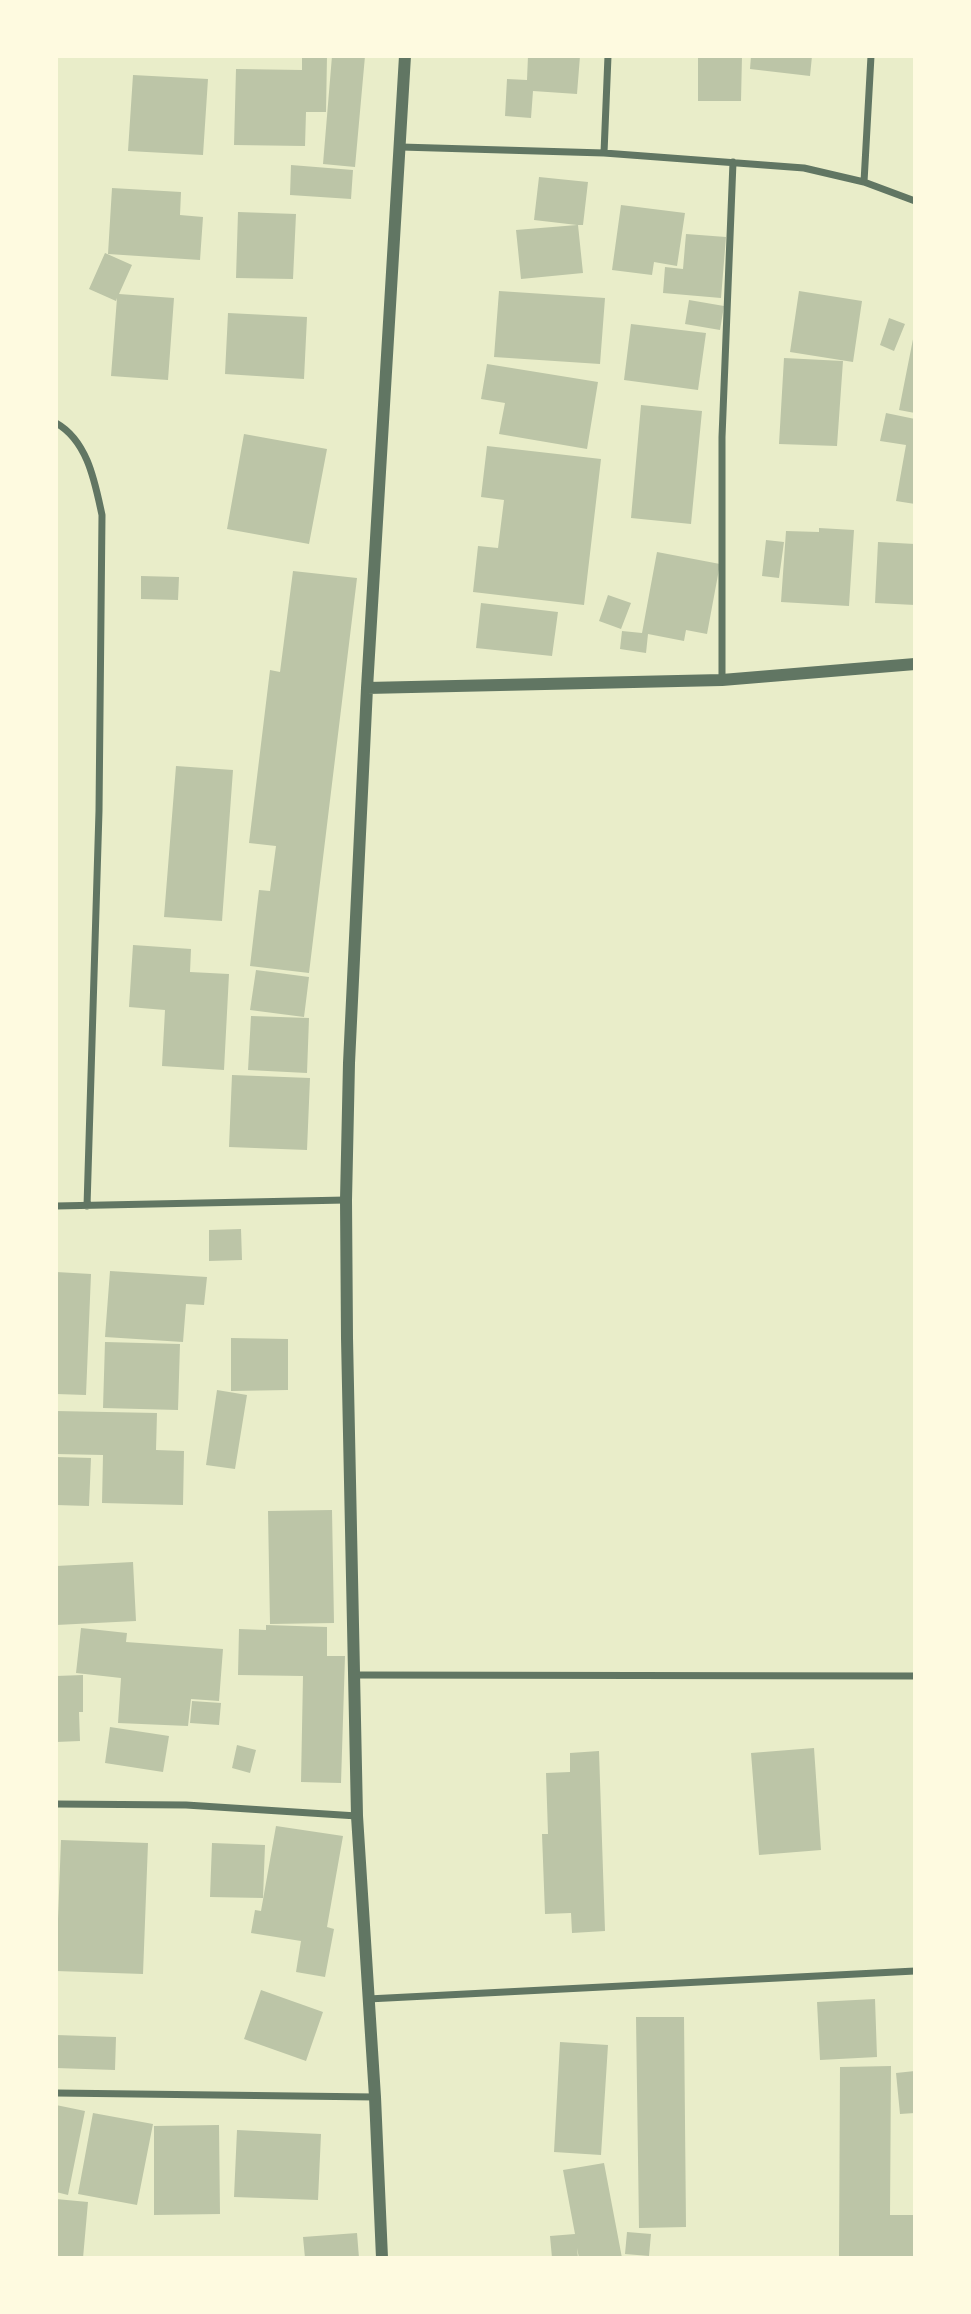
<!DOCTYPE html>
<style>
body{margin:0}
#map{position:relative;width:971px;height:2314px;overflow:hidden;background:#e9edc9;font-family:"Titillium Web",sans-serif}
canvas{display:block}
.frame{position:absolute;inset:0;border:58px solid #fefae0;pointer-events:none}
</style>
<div id="map">
<canvas width="971" height="2314"></canvas>
<div class="frame"></div>
</div>
<script>
const c = document.querySelector('canvas').getContext('2d');
c.lineJoin = 'round';
function fill(path, color) { c.fillStyle = color; c.fill(path, 'evenodd'); }
function strokePath(path, color, width, dash) { c.strokeStyle = color; c.lineWidth = width; c.lineCap = dash ? 'butt' : 'round'; c.setLineDash(dash || []); c.stroke(path); }
const building = new Path2D(`
 M302 56H327L326 112H306L305 146 234 145 236 69 302 70Z
 M332 56H365L355 167 323 164Z
 M528 56H580L577 94 533 91 531 118 505 116 507 79 527 80Z
 M698 56H742L741 101H698Z
 M751 56H812L810 76 750 69Z
 M133 75 208 79 203 155 128 151Z
 M291 165 353 170 351 199 290 195Z
 M539 177 588 182 583 225H578L583 273 521 279 516 230 577 225 534 220Z
 M112 188 181 192 180 215 203 217 200 260 108 254Z
 M621 205 685 213 677 266 654 262 652 275 612 270Z
 M238 212 296 214 293 279 236 278Z
 M686 234 726 237 721 298 663 293 665 267 683 269Z
 M105 253 132 265 119 294 174 298 168 380 111 376 117 298 116 301 89 289Z
 M499 291 605 298 600 364 494 357Z
 M799 291 862 301 853 362 790 352Z
 M689 300 724 306 720 330 685 324Z
 M228 313 307 317 304 379 225 374Z
 M889 318 905 324 894 351 880 345Z
 M631 324 706 333 698 390 624 380Z
 M914 334H915V413L899 410Z
 M784 358 843 361 837 446 779 444Z
 M487 364 598 382 587 449 499 434 505 403 481 399Z
 M641 405 702 411 691 524 631 518Z
 M886 413 915 419V504L896 501 906 445 880 441Z
 M244 434 327 449 309 544 227 529Z
 M487 446 601 459 584 605 473 592 478 546 498 548 504 500 481 497Z
 M819 528 854 530 849 606 781 602 786 531 819 532Z
 M766 540 784 542 779 578 762 576Z
 M878 542 915 544V605L875 603Z
 M657 552 720 564 707 634 686 630 684 641 648 634 646 653 620 649 622 631 642 633Z
 M293 571 357 578 309 973 250 966 259 890 270 891 276 846 249 843 270 670 280 672Z
 M141 576 179 577 178 600 141 599Z
 M608 595 631 603 621 629 599 621Z
 M481 603 558 612 552 656 476 648Z
 M176 766 233 770 222 921 164 917Z
 M133 945 191 949 190 972 229 974 224 1070 162 1066 165 1010 129 1007Z
 M256 970 309 977 304 1017 250 1010Z
 M251 1016 309 1018 307 1073 248 1070Z
 M232 1075 310 1078 307 1150 229 1147Z
 M241 1229 242 1260 209 1261V1230Z
 M110 1271 207 1277 204 1305 186 1304 183 1342 105 1337Z
 M56 1272 91 1274 86 1395 56 1394Z
 M231 1338 288 1339V1390L231 1391Z
 M105 1342 180 1344 178 1410 103 1408Z
 M217 1390 247 1395 235 1469 206 1465Z
 M56 1411 157 1413 156 1450 184 1451 183 1505 102 1503 103 1455 56 1454Z
 M56 1457 91 1458 89 1506 56 1505Z
 M332 1510 334 1623 270 1624 268 1511Z
 M133 1562 136 1621 56 1625V1566Z
 M266 1625 327 1627V1656H345L341 1783 301 1782 303 1676 238 1675 239 1629 266 1630Z
 M81 1628 127 1633 126 1642 223 1649 219 1701 191 1699 188 1726 118 1723 121 1678 76 1673Z
 M83 1675V1712H79L80 1741 56 1742V1676Z
 M192 1701 221 1703 219 1725 190 1723Z
 M110 1727 169 1736 163 1772 105 1763Z
 M237 1745 256 1750 250 1773 232 1768Z
 M814 1748 821 1850 759 1855 751 1753Z
 M599 1751 605 1931 572 1933 571 1913 545 1914 542 1834H548L546 1773 570 1772V1753Z
 M276 1826 343 1836 327 1927 334 1929 325 1977 296 1972 301 1941 251 1933 255 1910 261 1911Z
 M61 1840 148 1843 143 1974 56 1971Z
 M212 1843 265 1845 263 1898 210 1897Z
 M261 1990 323 2012 306 2061 244 2039Z
 M875 1999 877 2057 820 2060 817 2002Z
 M636 2017H684L686 2227 639 2228Z
 M56 2035 116 2037 115 2070 56 2068Z
 M560 2042 608 2045 601 2155 554 2152Z
 M891 2066 890 2215H915V2258H839L840 2067Z
 M915 2071V2113L900 2114 896 2073Z
 M56 2105 85 2111 68 2195 56 2192Z
 M93 2113 153 2124 137 2205 78 2194Z
 M219 2125 220 2214 154 2215V2126Z
 M237 2130 321 2134 318 2200 234 2197Z
 M604 2163 622 2258H579L577 2248 578 2258H552L550 2236 575 2234 563 2170Z
 M56 2199 88 2202 83 2258H56Z
 M627 2232 651 2234 649 2256 625 2254Z
 M357 2233 359 2258H305L303 2237Z`);
const minor = new Path2D(`
 M401 147 604 153 804 168 864 182 915 201
 M604 153 608 56
 M864 182 871 56
 M56 423C88 441 95 483 102 515L99 811 87 1206
 M722 680V437L733 162
 M56 1206 346 1200
 M356 1675 915 1676
 M56 1804 186 1805 357 1816
 M368 1999 915 1971
 M56 2093 375 2097`);
const tertiary = new Path2D(`
 M367 688 722 680 915 664
 M382 2258 375 2097 357 1816 347 1338 346 1200 349 1063 367 688 405 56`);
fill(building, '#bcc5a7');
strokePath(minor, '#617663', 7);
strokePath(tertiary, '#617663', 12);
</script>
